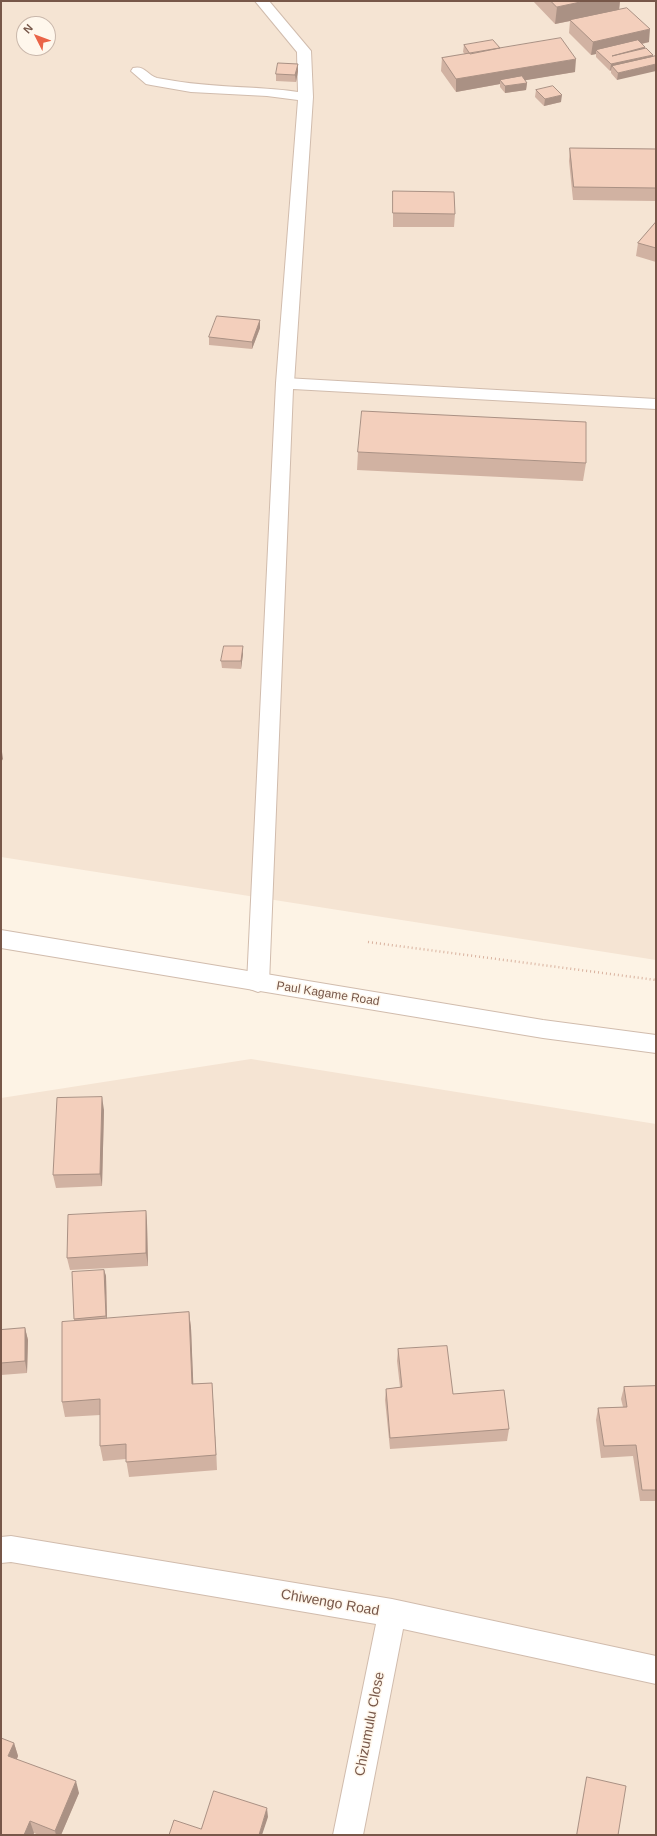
<!DOCTYPE html>
<style>
body{margin:0}
#map{position:relative;width:657px;height:1836px;overflow:hidden;background:#fdf3e5;font-family:Arial,sans-serif}
canvas{display:block}
.frame{position:absolute;inset:0;border:2px solid #775749;pointer-events:none}
.north{position:absolute;left:16px;top:16px;width:40px;height:40px;box-sizing:border-box;background:#fff7ec;border:1px solid #c9b7ab;border-radius:50%;rotate:312deg;font-size:11px;font-weight:700;line-height:16px;text-align:center;color:#775749}
.north::after{content:'';display:block;margin:auto;width:14px;height:18px;background:#ea6447;clip-path:polygon(50% 0,100% 100%,50% 72%,0 100%)}
</style>
<div id="map">
<canvas width="657" height="1836"></canvas>
<div class="frame"></div>
<div class="north">N</div>
</div>
<script>
const c = document.querySelector('canvas').getContext('2d');
c.lineJoin = 'round';
function fill(path, color) { c.fillStyle = color; c.fill(path, 'evenodd'); }
function strokePath(path, color, width, dash) { c.strokeStyle = color; c.lineWidth = width; c.lineCap = dash ? 'butt' : 'round'; c.setLineDash(dash || []); c.stroke(path); }
function write(font, color, halo, rows, align = 'center') {
  c.font = font + ' Arial,sans-serif'; c.lineWidth = 3; c.setLineDash([]); c.textBaseline = 'middle'; c.strokeStyle = halo; c.fillStyle = color; for (const [text, x, y, turn = 0] of rows) {
    c.save(); c.translate(x, y); c.rotate((+turn || 0) * Math.PI / 180); c.textAlign = isNaN(turn) ? turn : align; if (halo) c.strokeText(text, 0, 0); c.fillText(text, 0, 0); c.restore();
  }
}
const residential = new Path2D(`
 M1 1H656V960L1 857ZM24 24H48V48H24Z
 M251 1059 656 1124V1835H1V1098Z`);
const path = new Path2D(`
 M368 942 656 980`);
const service = new Path2D(`
 M255 1H269L311 51 313 97 294 383 291 387 285 388 279 387 276 383 298 100 267 96 191 92 151 85 146 84 131 71 133 68C145 65 147 75 157 78 163 79 169 80 175 81 216 88 258 86 298 92L297 52Z`);
const minor = new Path2D(`
 M285 378 656 399V409L293 389 269 983 266 989 258 992 250 989 247 983 276 383 279 379Z
 M11 1536 392 1599 656 1656V1684L403 1629 363 1835H333L376 1624 11 1562 1 1563V1537Z`);
const tertiary = new Path2D(`
 M1 930 543 1020 656 1035V1053L543 1038 1 948Z`);
const wall = new Path2D(`
 M533 1H620L619 9 649 42 642 44 617 80 611 73V70L610 71 596 57V54L591 55 569 33 570 21 555 24Z
 M464 45 500 48 575 72 525 80 527 83 526 90 505 93 500 87V84L456 92 441 71 442 58 465 54 463 52Z
 M298 64V71L296 82 276 81V74Z
 M536 90 561 102 544 106 535 97Z
 M570 148 656 149V201L573 200 569 161Z
 M393 191 455 214 454 227H393Z
 M656 222V262L636 256 638 243Z
 M260 320V328L252 349 209 345V337Z
 M358 452 586 463 583 481 357 470Z
 M243 654 241 669 222 668 221 661Z
 M104 1110 102 1186 56 1188 53 1175Z
 M146 1211 147 1223 148 1266 70 1270 67 1258Z
 M104 1270 106 1276 107 1319 189 1312 191 1328 193 1384 212 1383 217 1470 129 1477 126 1459 103 1461 100 1446V1415L65 1417 62 1402 74 1321V1319Z
 M25 1328 28 1340 27 1373 1 1375V1330Z
 M398 1349 453 1394 509 1429 507 1441 390 1449 385 1400 386 1389 400 1387 397 1361Z
 M656 1386V1501H640L633 1456 601 1458 596 1420 598 1408 623 1407 621 1399 624 1387Z
 M14 1743 18 1756 17 1759 79 1793 61 1835H39L34 1833 33 1835H1Z
 M587 1777 618 1835H577L586 1782Z`);
const shadedWall = new Path2D(`
 M585 1H620L619 11 555 24 557 7Z
 M650 29 649 42 600 53 596 50V54L591 55 593 42Z
 M645 47V54L612 56Z
 M653 55 652 62 612 66 611 70 610 71 611 64Z
 M576 59 575 72 503 84 500 80V84L456 92V79Z
 M298 64V71L296 82 295 75Z
 M656 64V71L617 80 618 73Z
 M527 83 526 90 505 93V86Z
 M562 95 561 102 544 106 545 99Z
 M260 320V328L252 349V342Z
 M243 646V654L241 669V661Z
 M2 752 3 759 1 762V753Z
 M102 1097 104 1110 102 1186 100 1174Z
 M146 1211 147 1223 148 1266 146 1253Z
 M104 1270 106 1276 107 1323 106 1316Z
 M189 1312 191 1328 194 1400 192 1384Z
 M25 1328 28 1340 27 1373 25 1361Z
 M212 1383 213 1398 217 1470 216 1455Z
 M14 1743 18 1756 13 1768 8 1756Z
 M76 1781 79 1793 61 1835H56L55 1831Z
 M267 1808 268 1817 262 1835H259Z
 M30 1821 34 1833 33 1835H24Z`);
const building = new Path2D(`
 M551 1H585L557 7Z
 M627 8 650 29 593 42 570 20Z
 M561 38 576 59 456 79 442 58Z
 M493 40 500 48 470 54 464 45Z
 M638 40 645 47 612 56 646 48 653 55 611 64 596 50Z
 M656 56V64L618 73 612 66Z
 M278 63 298 64 295 75 276 74Z
 M522 76 527 83 505 86 500 80Z
 M553 86 562 95 545 99 536 90Z
 M570 148 656 149V188L574 187Z
 M393 191 454 192 455 214 393 213Z
 M656 222V248L638 243Z
 M217 316 260 320 252 342 209 337Z
 M362 411 586 422V463L358 452Z
 M224 646H243L241 661H221Z
 M102 1097 100 1174 53 1175 57 1098Z
 M146 1211V1253L67 1258 68 1215Z
 M104 1270 106 1316 74 1319 72 1272Z
 M189 1312 192 1384 212 1383 216 1455 126 1462V1444L100 1446V1399L62 1402V1322Z
 M25 1328V1361L1 1363V1330Z
 M447 1346 453 1394 504 1390 509 1429 390 1438 386 1389 402 1387 398 1349Z
 M656 1386V1490H642L636 1445 604 1446 598 1408 627 1407 624 1387Z
 M1 1738 14 1743 8 1756 76 1781 55 1831 30 1821 24 1835H1Z
 M587 1777 626 1786 618 1835H577Z
 M214 1791 267 1808 259 1835H169L174 1820 201 1829Z`);
const streetNames = [
 ["Paul Kagame Road",328,994,9]
];
const nearStreetnames = [
 ["Chiwengo Road",330,1603,10],
 ["Chizumulu Close",370,1724,-79]
];
fill(residential, '#f5e4d3');
strokePath(service, '#d1bcad', 2);
strokePath(minor, '#d1bcad', 2);
strokePath(tertiary, '#d1bcad', 2);
strokePath(path, '#d9b29f', 2.5, [1, 3]);
fill(service, '#fff');
fill(minor, '#fff');
fill(tertiary, '#fff');
fill(wall, '#d1b2a2');
fill(shadedWall, '#aa9184');
fill(building, '#f3cfbc');
strokePath(building, '#aa9184', 1);
write('12px', '#775749', '#fff7ec', streetNames);
write('14px', '#775749', '#fff7ec', nearStreetnames);
</script>
